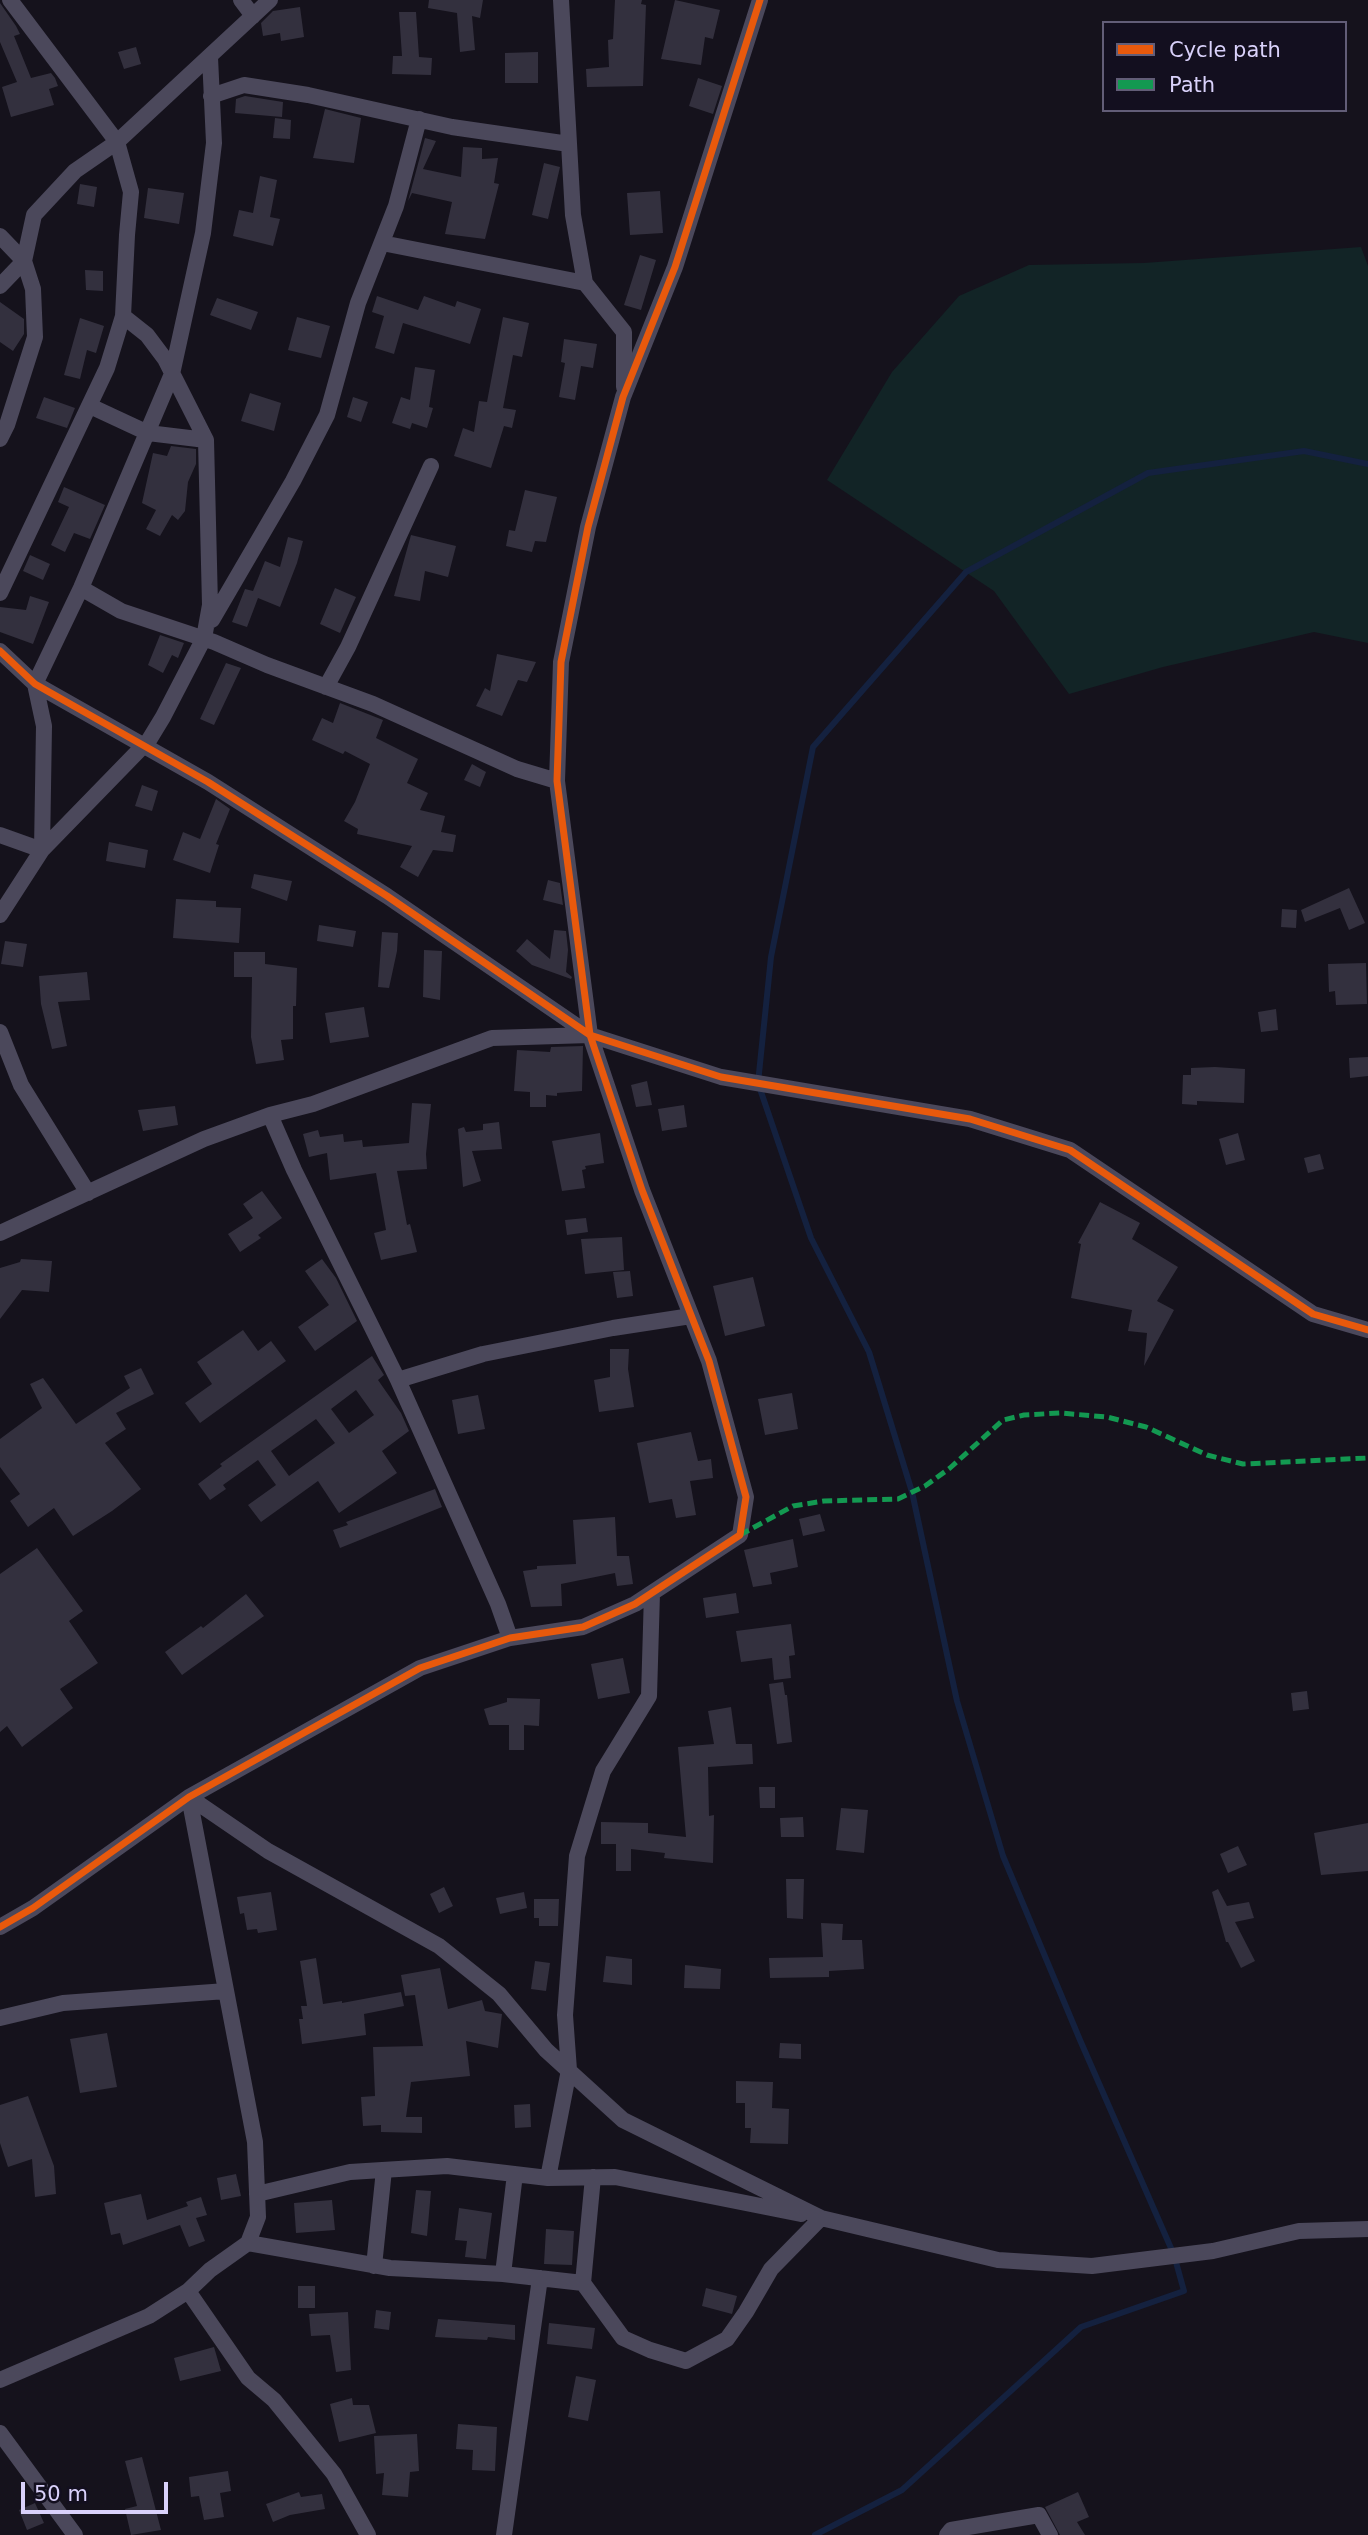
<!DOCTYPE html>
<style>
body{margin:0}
#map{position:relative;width:1368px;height:2535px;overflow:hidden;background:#15121c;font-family:"DejaVu Sans",sans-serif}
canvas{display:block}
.legend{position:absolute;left:1102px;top:21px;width:245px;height:91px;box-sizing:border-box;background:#130f1f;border:2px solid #625d77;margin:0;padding:9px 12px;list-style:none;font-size:21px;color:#d9d1fa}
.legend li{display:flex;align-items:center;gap:14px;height:35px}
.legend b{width:35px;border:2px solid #625d77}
.scale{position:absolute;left:21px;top:2482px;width:147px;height:32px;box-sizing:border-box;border:4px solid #d9d1fa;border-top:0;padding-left:9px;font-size:21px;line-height:24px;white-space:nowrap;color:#d9d1fa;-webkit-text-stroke:5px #130f1f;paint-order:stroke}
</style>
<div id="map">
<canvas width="1368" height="2535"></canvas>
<ul class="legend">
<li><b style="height:9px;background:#e8590c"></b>Cycle path</li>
<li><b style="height:9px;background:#139951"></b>Path</li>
</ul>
<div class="scale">50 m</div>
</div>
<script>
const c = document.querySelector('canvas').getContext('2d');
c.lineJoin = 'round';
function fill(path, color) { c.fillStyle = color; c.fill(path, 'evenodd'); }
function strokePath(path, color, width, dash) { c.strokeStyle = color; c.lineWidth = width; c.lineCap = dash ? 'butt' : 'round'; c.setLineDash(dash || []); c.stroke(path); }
const green = new Path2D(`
 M1361 247 1368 266V643L1314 632 1163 667 1069 694 994 591 827 480 892 372 959 296 1029 265 1144 263Z`);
const stream = new Path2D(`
 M815 2535 902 2490 1081 2327 1184 2291 1174 2255 1080 2040 1003 1856 957 1701 912 1492 869 1352 811 1238 758 1083 771 957 813 747 966 572 1148 473 1304 451 1368 464`);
const building = new Path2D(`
 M429 0H483L480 18 472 16 475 50 460 52 457 13 428 8Z
 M615 0H642L641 4 646 5 643 86 587 87 586 69 609 67 608 40 613 39Z
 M675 0 720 10 713 39 705 37 701 65 661 59Z
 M0 3 16 26 20 34 14 36 31 78 51 73 55 78 58 86 49 89 54 105 11 117 2 87 17 82 0 42Z
 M300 7 304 37 281 41 280 33 263 36 261 23 273 11Z
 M399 12H416L419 57 432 58 431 75 392 74 393 56H402Z
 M136 47 141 64 124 69 118 52Z
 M538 52V83H505V53Z
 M698 78 722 86 713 114 689 106Z
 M245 96 283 102 282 117 235 113 236 99Z
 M325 109 361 118 354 163 313 158Z
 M275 118 291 120 290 139 273 138Z
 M425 138 436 141 423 169 461 177 463 147 482 148V159L498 158 494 183 499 184 485 239 445 234 452 202 412 193 408 201Z
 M544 163 560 167 548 219 532 215Z
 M260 176 277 180 270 217 280 219 273 246 233 236 239 210 253 213Z
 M80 184 97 187 94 207 77 204Z
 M148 188 184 193 179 224 144 218Z
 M660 191 663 233 630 235 627 193Z
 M640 255 656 260 641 310 624 305Z
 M85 270 103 271V291L86 290Z
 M377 296 418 310 424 296 455 307 457 301 481 309 470 344 403 323 394 354 375 348 384 316 372 312Z
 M217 298 258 312 251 330 210 315Z
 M0 302 24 319V334L13 351 0 342Z
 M297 317 330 326 321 358 288 350Z
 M503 317 529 323 522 357 513 355 503 408 516 410 512 428 504 426 491 468 454 456 463 428 474 432 479 401 487 402Z
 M80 318 104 326 96 353 87 350 80 379 64 375Z
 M564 339 597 344 593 368 581 366 575 400 559 397 565 363 561 362Z
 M415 367 435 370 429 407 433 408 427 428 412 423 410 429 392 423 401 397 410 400Z
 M250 393 281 403 274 431 241 421Z
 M44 397 75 408 67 428 36 418Z
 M353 397 368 402 361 422 347 417Z
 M171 446 196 449V464L188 482 185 511 178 520 172 515 160 536 146 529 156 510 142 503 153 453 167 456Z
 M64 487 105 505 90 539 74 533 65 552 51 545 69 507 58 502Z
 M525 490 557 497 546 542 535 541 532 552 506 546 509 530 515 531Z
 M411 535 456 546 448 577 425 571 420 601 394 596Z
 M288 537 303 541 297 563 280 607 258 598 247 627 232 622 245 589 253 591 265 561 280 567Z
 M30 555 50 564 43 580 23 571Z
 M335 588 356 597 340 633 320 624Z
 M30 596 49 602 33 644 0 632V607L26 610Z
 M160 635 184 643 178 658 172 655 163 673 148 665Z
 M497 654 536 662 527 682 518 680 502 716 476 706 485 688 490 691Z
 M226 663 241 668 214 725 200 719Z
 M340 703 383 720 376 738 418 759 407 783 428 793 420 810 445 816 441 832 456 835 453 852 433 850 418 877 400 867 412 846 357 834 358 829 344 821 355 802 370 764 345 751 343 754 312 740 322 718 333 723Z
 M472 764 486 772 480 787 464 780Z
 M142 785 158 791 152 811 135 806Z
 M216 799 230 809 216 844 219 845 210 873 173 860 183 832 200 839Z
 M109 842 148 850 145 868 106 861Z
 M254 874 292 881 287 901 251 888Z
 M548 880 560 883 563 905 543 900Z
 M1349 888 1365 923 1349 930 1340 908 1305 922 1301 910Z
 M176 899 216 901V907L241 908 239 943 173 938Z
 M1282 909 1297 910 1296 928 1281 927Z
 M319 925 356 931 353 947 317 941Z
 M554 930 566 931 568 950 566 972 572 977 571 979 532 965 516 951 527 939 550 959Z
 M382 932 398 933 397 951 389 988 378 987Z
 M5 941 27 944 23 967 1 964Z
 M424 950 442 951 440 1000 423 997Z
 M234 952H265V964L297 968 296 1006H293V1039L281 1040 284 1060 256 1064 251 1037 252 977H234Z
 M1366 963 1367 1004 1336 1005 1335 991 1329 992 1328 964Z
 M87 972 90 1000 58 1002 67 1046 52 1049 41 1004 39 976Z
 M364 1007 369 1037 330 1043 325 1013Z
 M1276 1009 1278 1030 1261 1032 1258 1012Z
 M583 1046 582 1091 557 1093V1096L546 1095V1107H530V1092L514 1091 517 1050 550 1052 551 1047Z
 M1368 1057V1076L1350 1078 1349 1058Z
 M1215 1067 1245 1069 1244 1103 1197 1101V1105L1182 1104 1183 1075H1191V1068Z
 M647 1081 652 1105 636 1107 631 1085Z
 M412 1103 431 1104 426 1154 427 1169 397 1171 407 1225 410 1224 417 1252 381 1260 374 1233 386 1230 376 1173 330 1180 327 1153 309 1157 303 1134 318 1130 320 1137 343 1134 344 1142 362 1140 363 1147 409 1143Z
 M684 1105 687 1127 662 1131 658 1109Z
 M175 1106 178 1125 143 1131 138 1110Z
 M499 1122 502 1149 472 1151 481 1181 463 1187 458 1129 464 1127 466 1132 483 1130V1124Z
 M600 1133 604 1163 585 1166 586 1169 582 1170 585 1188 562 1191 552 1141Z
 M1238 1133 1245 1160 1226 1165 1219 1139Z
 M1320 1154 1324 1169 1308 1173 1304 1158Z
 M262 1191 282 1218 258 1235 261 1238 240 1252 228 1234 253 1218 243 1204Z
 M1100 1202 1140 1223 1132 1239 1178 1267 1157 1301 1174 1310 1144 1366 1147 1333 1128 1331 1132 1310 1071 1298 1081 1244 1078 1243Z
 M586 1218 588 1232 567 1235 565 1220Z
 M622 1237 624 1270 585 1274 581 1239Z
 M21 1259 52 1261 49 1292 22 1290 0 1319V1268L20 1262Z
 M322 1259 336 1278 357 1321 315 1351 298 1327 329 1305 305 1271Z
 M630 1271 633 1296 617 1298 613 1272Z
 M753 1277 765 1326 725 1336 713 1286Z
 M243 1330 258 1351 271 1341 286 1361 200 1423 185 1403 212 1384 197 1362Z
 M610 1349H629L628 1369 634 1407 599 1412 594 1380 610 1377Z
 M372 1356 384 1375 378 1380 401 1413 409 1431 382 1451 397 1473 339 1513 318 1481 261 1522 248 1505 276 1485 258 1460 223 1485 226 1489 210 1500 198 1484 222 1466 220 1464ZM356 1390 374 1415 349 1433 331 1409ZM316 1419 335 1443 289 1476 271 1451Z
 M141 1368 154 1394 116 1413 126 1429 105 1443 141 1489 112 1511 73 1536 54 1508 28 1527 10 1501 20 1494 0 1467V1439L42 1408 30 1384 43 1378 76 1424 130 1388 124 1376Z
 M792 1393 798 1429 765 1435 758 1399Z
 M478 1395 485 1429 458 1434 452 1400Z
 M691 1432 698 1461 711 1459 713 1478 690 1481 696 1515 676 1518 672 1499 649 1503 637 1443Z
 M435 1489 442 1507 340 1548 333 1530 348 1525 346 1522Z
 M820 1514 825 1531 803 1536 799 1519Z
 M615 1517 617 1556H629L633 1584 617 1586 615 1573 561 1584 562 1606 531 1607 523 1571 537 1569V1566L576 1564 573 1520Z
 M793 1539 798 1567 770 1573 772 1584 753 1587 744 1550Z
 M37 1548 83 1611 69 1621 98 1663 60 1689 73 1708 22 1747 7 1726 0 1732V1574Z
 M736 1593 739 1613 706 1618 703 1598Z
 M246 1594 264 1616 182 1675 165 1652 201 1626 203 1628Z
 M791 1624 795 1655 789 1656 791 1678 774 1680 772 1658 741 1662 736 1631Z
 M623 1658 630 1693 598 1699 591 1664Z
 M783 1682 785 1695H787L792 1742 777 1744 769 1684Z
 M1307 1691 1309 1709 1293 1711 1291 1693Z
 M507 1698 540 1699 539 1726 524 1725V1750H509V1725H489L484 1709 507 1702Z
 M731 1707 736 1744H752L753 1764 708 1767 709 1816 714 1815 713 1863 664 1858 665 1853 631 1849V1871H616V1844H601V1822L648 1823V1833L686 1837 678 1747 714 1744 708 1711Z
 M759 1787H775V1808H760Z
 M841 1808 868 1810 864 1853 836 1850Z
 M803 1817 804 1837H781L780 1818Z
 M1368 1823V1871L1321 1875 1314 1833Z
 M1238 1846 1247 1865 1228 1873 1220 1854Z
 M786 1879H804L803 1919 787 1918Z
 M444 1887 453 1906 439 1913 430 1894Z
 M1218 1889 1227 1906 1249 1902 1254 1918 1235 1922 1255 1961 1241 1968 1228 1942H1226L1212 1892Z
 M271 1892 277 1930 258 1933 257 1929 247 1930 244 1913 240 1914 237 1897Z
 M524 1892 527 1908 500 1914 496 1898Z
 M534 1899H559L558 1926H539V1918H534Z
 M821 1923 843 1924 842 1940H862L864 1969 829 1971V1977L770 1978 769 1958 823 1957Z
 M606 1956 632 1959V1985L603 1982Z
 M316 1958 323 2004 342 2001V2003L401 1992 404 2006 364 2014 366 2035 302 2044 299 2019H303L301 2006H307L300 1961Z
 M535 1961 550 1963 546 1991 531 1989Z
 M685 1965 721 1969 720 1989 684 1988Z
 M440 1968 448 2009 482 2000 485 2011 502 2014 498 2048 466 2041 470 2076 411 2082 406 2117H422V2133L381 2132V2125L363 2126 361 2097 375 2096 373 2047 423 2046 415 1995 405 1996 401 1975Z
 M107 2033 117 2087 80 2093 70 2039Z
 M780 2043 801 2044V2059L779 2058Z
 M736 2081 773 2082 772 2108 789 2109 788 2144 750 2143 751 2128H745V2103H736Z
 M28 2096 54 2166 56 2194 35 2197 32 2159 8 2167 0 2143V2105Z
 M530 2104 531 2127 515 2128 514 2105Z
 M236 2174 241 2196 221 2200 217 2178Z
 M416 2190 431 2191 427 2236 411 2233Z
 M141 2194 147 2220 188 2206 186 2202 201 2197 207 2215 196 2218 205 2241 189 2247 180 2225 123 2245 120 2233 111 2235 104 2203Z
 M332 2200 335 2230 296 2233 294 2203Z
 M459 2208 492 2213 486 2259 465 2257 467 2241 455 2240Z
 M546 2229 574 2231 572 2265 544 2264Z
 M298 2286H315V2308H298Z
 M706 2288 737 2296 732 2314 702 2306Z
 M376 2310 391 2312 389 2330 374 2328Z
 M348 2312 351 2370 336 2372 330 2335 311 2336 309 2314Z
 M438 2319 515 2325V2340L488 2337 487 2340 435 2337Z
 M549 2323 595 2328 592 2349 547 2344Z
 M214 2347 221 2371 180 2381 174 2358Z
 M576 2376 596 2380 588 2421 568 2417Z
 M352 2398 353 2405H369L376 2433 339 2442 330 2404Z
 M458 2424 497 2427 495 2471 472 2470 473 2450 456 2449Z
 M417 2434 419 2471 410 2472 408 2497 382 2495 384 2473 376 2474 374 2436Z
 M142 2457 161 2530 131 2535 125 2509 137 2506 125 2461Z
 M228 2471 231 2491 220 2493 224 2517 204 2520 199 2496 191 2497 189 2477Z
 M299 2492 301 2497 322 2494 325 2509 290 2515 273 2522 266 2504Z
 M1078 2492 1089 2517 1077 2522 1085 2535H1060L1045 2507Z
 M35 2503 44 2523 27 2530 19 2510Z`);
const street = new Path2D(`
 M241 0 253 16
 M561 0 573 215 585 283 624 332V387
 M211 96 244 85 308 95 452 127 569 144
 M0 236 24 261 33 289 35 337 7 425 0 439
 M382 243 585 283
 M0 286 24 261 34 215 75 171 117 142 270 0
 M90 406 148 433 206 440
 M81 588 121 611 214 642 267 665 373 704 517 769 557 781
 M0 593 107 368 123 316 127 235 131 192 117 142 10 0
 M212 620 293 481 327 415 358 303 396 206 419 119
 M0 651 35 684 208 782 387 896 590 1035 721 1077 970 1119 1070 1150 1313 1314 1368 1330
 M326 687 348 647 431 466
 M0 835 42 850 44 726 35 684 81 588 172 374 203 233 214 143 210 57
 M0 915 42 850 149 740 163 717 204 638 210 605 206 440 165 359 147 335 123 316
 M0 1032 21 1085 88 1193
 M270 1115 294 1170 398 1380 498 1604 510 1638
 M0 1233 204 1139 270 1115 313 1104 492 1038 590 1035
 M398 1380 483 1354 613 1328 691 1316
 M189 1797 268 1851 439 1946 499 1994 546 2050 623 2120 821 2218 998 2260 1092 2266 1213 2251 1299 2231 1368 2229
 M0 1927 33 1908 189 1797 420 1668 510 1638 583 1627 635 1604 740 1535 746 1497 709 1361 642 1190 590 1035 557 781 561 662 588 527 623 397 675 267 760 0
 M0 2018 63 2003 226 1991
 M593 2177 583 2283 623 2338 650 2350 686 2361 727 2339 746 2312 771 2269 821 2218
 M548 2178 569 2070 565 2015 577 1856 603 1771 649 1696 652 1593
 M257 2194 350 2172 447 2166 548 2178 615 2177 801 2214
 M248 2243 390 2268 503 2274 583 2283
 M374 2266 384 2170
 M503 2274 515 2174
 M188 2291 248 2378 274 2400 334 2474 368 2535
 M0 2380 149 2316 188 2291 210 2270 248 2243 258 2217 255 2142 189 1797
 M0 2433 75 2535
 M504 2535 540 2278
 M947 2535 951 2530 1039 2515 1050 2535`);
const quiet = new Path2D(`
 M740 1535 793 1506 824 1501 898 1499 925 1486 950 1468 1003 1420 1024 1415 1060 1413 1107 1417 1146 1427 1207 1455 1243 1464 1368 1458`);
const cycleway = new Path2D(`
 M0 651 35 684 208 782 387 896 590 1035 721 1077 970 1119 1070 1150 1313 1314 1368 1330
 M0 1927 33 1908 189 1797 420 1668 510 1638 583 1627 635 1604 740 1535 746 1497 709 1361 642 1190 590 1035 557 781 561 662 588 527 623 397 675 267 760 0`);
fill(green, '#122426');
strokePath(stream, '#14213f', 6);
fill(building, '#33303e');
strokePath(street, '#4b485b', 16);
strokePath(quiet, '#139951', 5, [10, 5]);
strokePath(cycleway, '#e8590c', 7);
</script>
